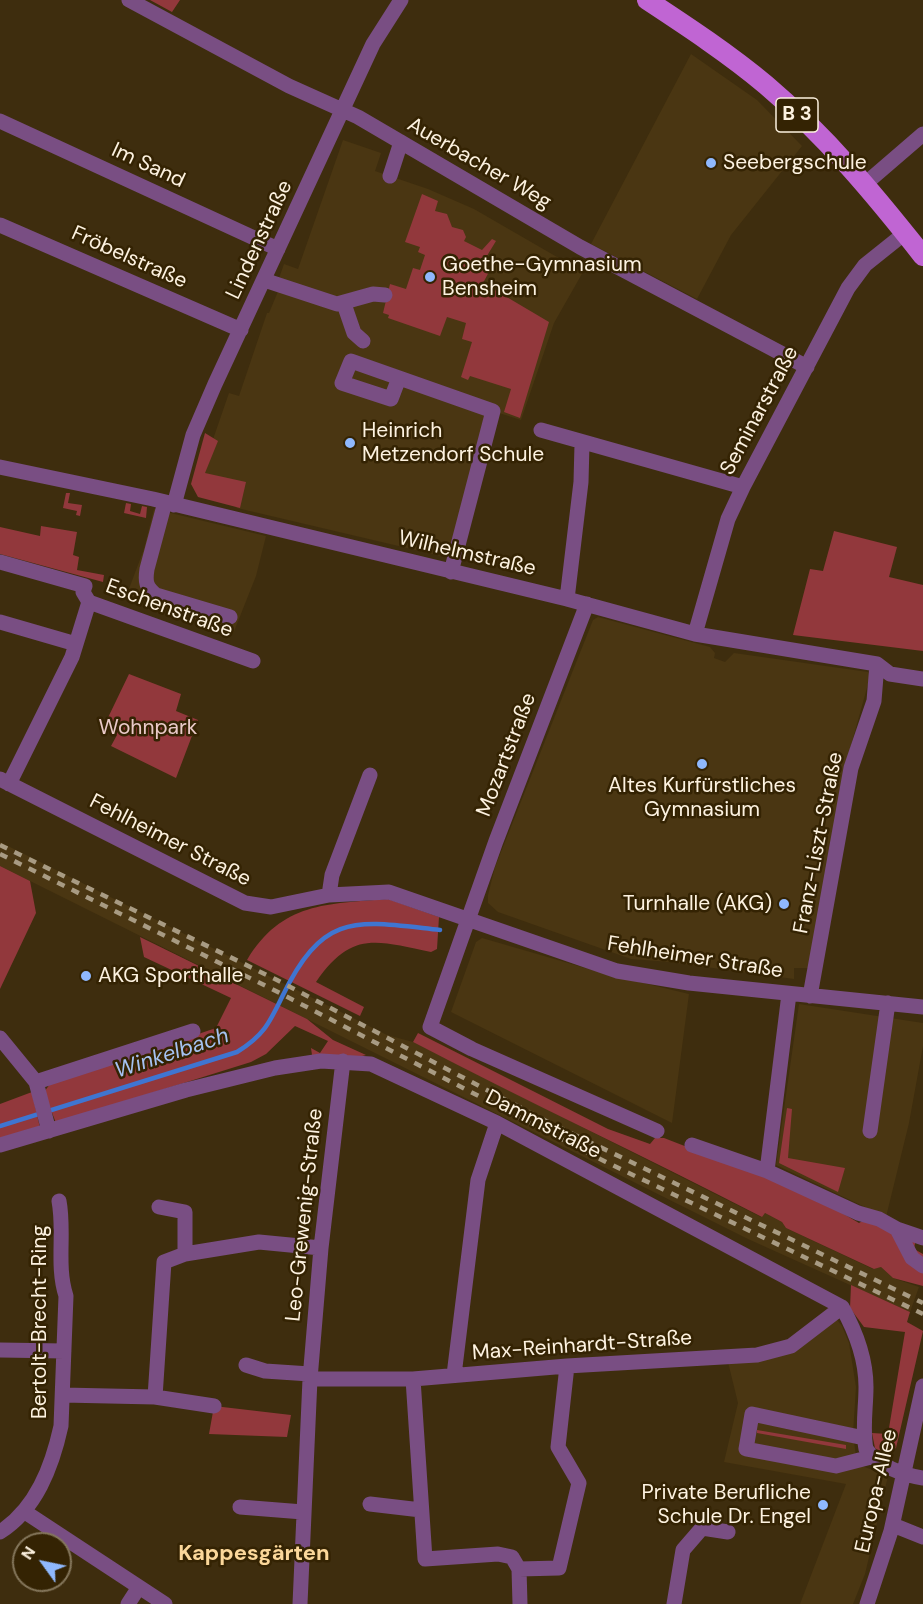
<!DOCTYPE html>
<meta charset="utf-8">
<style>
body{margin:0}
#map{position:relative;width:923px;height:1604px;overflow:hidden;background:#3e2d0e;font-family:"DM Sans",sans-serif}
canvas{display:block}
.north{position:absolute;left:12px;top:1532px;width:60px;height:60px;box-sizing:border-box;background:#342303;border:2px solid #84765b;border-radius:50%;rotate:303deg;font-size:16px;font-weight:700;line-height:24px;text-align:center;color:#fdf2e0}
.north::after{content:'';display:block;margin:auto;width:21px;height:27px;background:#8fb8fd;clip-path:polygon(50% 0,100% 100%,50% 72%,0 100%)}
</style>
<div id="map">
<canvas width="923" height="1604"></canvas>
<div class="north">N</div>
</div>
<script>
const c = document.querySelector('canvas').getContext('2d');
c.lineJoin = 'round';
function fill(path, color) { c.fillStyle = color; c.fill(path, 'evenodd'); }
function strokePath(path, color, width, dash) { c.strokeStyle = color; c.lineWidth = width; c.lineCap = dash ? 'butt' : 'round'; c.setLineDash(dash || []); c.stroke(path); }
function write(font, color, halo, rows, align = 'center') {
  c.font = font + ' "DM Sans",sans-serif'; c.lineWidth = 5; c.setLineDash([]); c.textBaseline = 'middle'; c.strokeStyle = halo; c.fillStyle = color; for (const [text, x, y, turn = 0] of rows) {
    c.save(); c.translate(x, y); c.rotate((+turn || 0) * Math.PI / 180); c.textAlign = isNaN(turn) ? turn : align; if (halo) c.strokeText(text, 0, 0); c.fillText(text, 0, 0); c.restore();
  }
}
const built = new Path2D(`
 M691 54 757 100 802 146 731 235 697 299 591 244Z
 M343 140 381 153 375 171 428 189 474 209 583 272 554 323 521 420 496 412 458 560 237 508 201 474 229 393 239 396 267 313H269L279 289 278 281 284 264 298 269Z
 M154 509 266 536 256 576 233 634 127 594 144 549Z
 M598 617 710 647 715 653 714 658 725 662 734 653 868 672 870 677 845 767 812 968H794V979L765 975V970L749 969V973L670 962 631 959 498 912 488 903V895L495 867 593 620Z
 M0 842 387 1035 413 1042 761 1217 765 1213 782 1222 786 1228 873 1269 881 1267 893 1278 919 1287 910 1312 748 1239 0 866Z
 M482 938 606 974 689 994 672 1123 451 1012 476 942Z
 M799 1004 923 1023V1046L909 1123 886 1217 776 1165Z
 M830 1311 842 1326 849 1343 856 1387 853 1434 857 1464 888 1476 865 1574 853 1604H800L846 1484 724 1462 738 1403 727 1358 788 1341Z`);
const green = new Path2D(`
 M150 0H180L172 12Z
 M422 194 438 201 435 211 447 214 452 227 463 230 466 237 464 241 482 250 492 239 496 241 482 264 490 270 483 283 549 322 520 418 504 412 511 389 470 376 468 380 461 377 472 342 462 339 466 323 447 317 440 336 388 318 389 315 383 313 390 284 406 289 413 268 420 270 425 255 418 252 420 247 405 242Z
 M205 433 218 441 205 473 246 482 240 508 198 497 191 484Z
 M66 493H70L68 503 82 505 80 516 76 515 77 511 63 508Z
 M126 503 131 504 130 511 140 514 142 506 147 507 146 518 124 513Z
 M41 526 77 532 73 555 79 557 77 570 104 575 103 582 0 554V527L40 536Z
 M834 531 897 547 889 577 923 585V651L793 635 810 569 823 571Z
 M129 674 181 694 176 711 198 720 176 778 111 746 117 735 103 728Z
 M0 866 30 881 36 913 0 989Z
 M388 899 439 917 437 949 431 952C376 941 352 930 316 982L364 1007 360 1016 247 960C282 902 327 904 388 899Z
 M140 937 307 1019 333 1040 366 1055 343 1061 313 1062 311 1048 320 1053 328 1041 295 1026 266 1054 251 1062 56 1123 44 1092 50 1084 216 1028 231 998 144 957Z
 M418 1033 608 1129 650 1144 655 1138H664C729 1164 799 1186 859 1223L866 1219 916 1238 914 1249 923 1254V1286L893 1278 881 1267 874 1269 786 1228 782 1222 765 1213 762 1217C646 1157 528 1102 413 1042Z
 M32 1092 40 1128 0 1142V1104Z
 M787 1108 792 1109 788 1158 845 1168 838 1192 779 1163Z
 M851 1285 910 1312 907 1322 923 1331 896 1448C888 1455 883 1455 875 1448L872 1433 888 1434 905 1332 864 1327 850 1308Z
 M214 1406 291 1415 287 1437 209 1434Z
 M757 1430 846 1445V1449L757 1433Z`);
const stream = new Path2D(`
 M0 1126 237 1052C263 1036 269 1024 282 997 324 910 357 921 440 930`);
const minor = new Path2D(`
 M129 0 289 86 358 117 580 247 807 367
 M0 121 278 249
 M390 176 401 142
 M865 184 923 134
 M0 225 241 330
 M264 280 337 304 373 294 385 295
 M344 304 354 333 363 341
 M399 378 391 399 342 383 351 361 493 411 451 572
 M541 430 743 487
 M0 467 153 499 567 599 695 634 877 664 890 674 923 679
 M165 502 147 569C145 582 146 587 156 595L230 617
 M174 505 193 435 215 384 373 44 401 0
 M0 562 85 586 83 592 89 602
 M567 599 581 482 582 444
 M587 604 496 841 430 1027 472 1049 657 1131
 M0 622 76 644
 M695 634 728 519 743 487 848 288 865 265 905 233
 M0 779 245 903 271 907 329 895 389 892 617 971 689 983 923 1007
 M9 784 72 657 89 602 253 661
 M329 895 332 875 370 775
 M810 996 851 768 874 701 877 664
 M0 1038 36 1082 49 1131
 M36 1082 193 1031
 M870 1131 888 1003
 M0 1145 186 1090 275 1068 321 1061 371 1064 497 1123 842 1307C856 1332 866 1358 866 1387 866 1408 862 1429 866 1449 878 1466 903 1475 923 1478
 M692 1145 767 1171 858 1213 879 1219 897 1229 912 1258 923 1266
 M767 1171 789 994
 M159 1207 185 1212V1254
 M897 1229 923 1238
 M0 1350 64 1351
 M246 1365 265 1371 310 1374
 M454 1375 478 1180 497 1123
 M310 1379H413L567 1366 757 1355 791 1346 842 1307
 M413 1379 425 1559 498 1554 512 1557 519 1569
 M63 1395 155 1397 214 1406
 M155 1397 164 1262 185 1254 259 1242 321 1248
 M864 1438 752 1414 746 1449 836 1466 871 1457
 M370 1504 421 1510
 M240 1507 303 1512
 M25 1512 165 1604
 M893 1525 923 1537
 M0 1532C36 1509 52 1467 61 1426L66 1296C56 1266 65 1232 59 1201
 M128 1604 139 1587
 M300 1604 310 1379 321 1248 343 1061
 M520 1604 519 1569 559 1568 579 1483 558 1447 567 1366
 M674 1604 683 1550 702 1528 728 1532
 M867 1604 891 1531 923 1386`);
const major = new Path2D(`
 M647 0C688 27 729 54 766 85 825 135 875 195 923 256`);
const rail = new Path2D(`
 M0 845 275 979 546 1121 923 1303
 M0 854 270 988 606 1162 923 1314`);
const markers = [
 [711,163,6,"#8fb8fd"],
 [430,277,6,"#8fb8fd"],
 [350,443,6,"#8fb8fd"],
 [702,764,6,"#8fb8fd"],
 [784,904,6,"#8fb8fd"],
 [86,976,6,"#8fb8fd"],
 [823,1505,6,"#8fb8fd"]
];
const shields = [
 [797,115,42]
];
const shieldNames = [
 ["B 3",797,115]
];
const poiNames = [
 ["Seebergschule",723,163],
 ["Goethe-Gymnasium",442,265],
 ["Bensheim",442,289],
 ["Heinrich",362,431],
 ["Metzendorf Schule",362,455],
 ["Altes Kurfürstliches",702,786,"center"],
 ["Gymnasium",702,810,"center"],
 ["Turnhalle (AKG)",772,904,"right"],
 ["AKG Sporthalle",98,976],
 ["Private Berufliche",811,1493,"right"],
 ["Schule Dr. Engel",811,1517,"right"]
];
const streetNames = [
 ["Auerbacher Weg",479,164,30],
 ["Im Sand",148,166,25],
 ["Lindenstraße",260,240,-65],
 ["Fröbelstraße",129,258,24],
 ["Seminarstraße",760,411,-62],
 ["Wilhelmstraße",467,554,13],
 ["Eschenstraße",169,609,20],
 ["Mozartstraße",507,755,-69],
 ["Fehlheimer Straße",170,841,27],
 ["Franz-Liszt-Straße",819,843,-79],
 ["Fehlheimer Straße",695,958,9],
 ["Dammstraße",543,1125,27],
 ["Leo-Grewenig-Straße",305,1215,-84],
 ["Bertolt-Brecht-Ring",40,1322,-90],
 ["Max-Reinhardt-Straße",582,1346,-4],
 ["Europa-Allee",877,1491,-77]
];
const parkNames = [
 ["Wohnpark",148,728]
];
const waterNames = [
 ["Winkelbach",172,1054,-18]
];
const neighbourhoodNames = [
 ["Kappesgärten",254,1554]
];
fill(built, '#4a3612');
fill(green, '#92383c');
strokePath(stream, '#3f75d1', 4.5);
strokePath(minor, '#794e83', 15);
strokePath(major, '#c065d3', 20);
strokePath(rail, '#a89b83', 4.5, [8, 8]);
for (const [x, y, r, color] of markers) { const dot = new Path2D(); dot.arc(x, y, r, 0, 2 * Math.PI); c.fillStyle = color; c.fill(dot); strokePath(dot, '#342303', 2); }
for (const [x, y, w] of shields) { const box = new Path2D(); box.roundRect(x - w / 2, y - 17, w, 34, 4.5); c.fillStyle = '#342303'; c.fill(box); strokePath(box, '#fdf2e0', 1.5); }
write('bold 20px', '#fdf2e0', null, shieldNames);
write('21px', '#fdf2e0', '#342303', poiNames, 'left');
write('21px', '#fdf2e0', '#342303', streetNames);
write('21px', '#eacac9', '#342303', parkNames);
write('italic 22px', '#a5c2f1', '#342303', waterNames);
write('bold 22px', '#fbd79a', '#342303', neighbourhoodNames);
</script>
